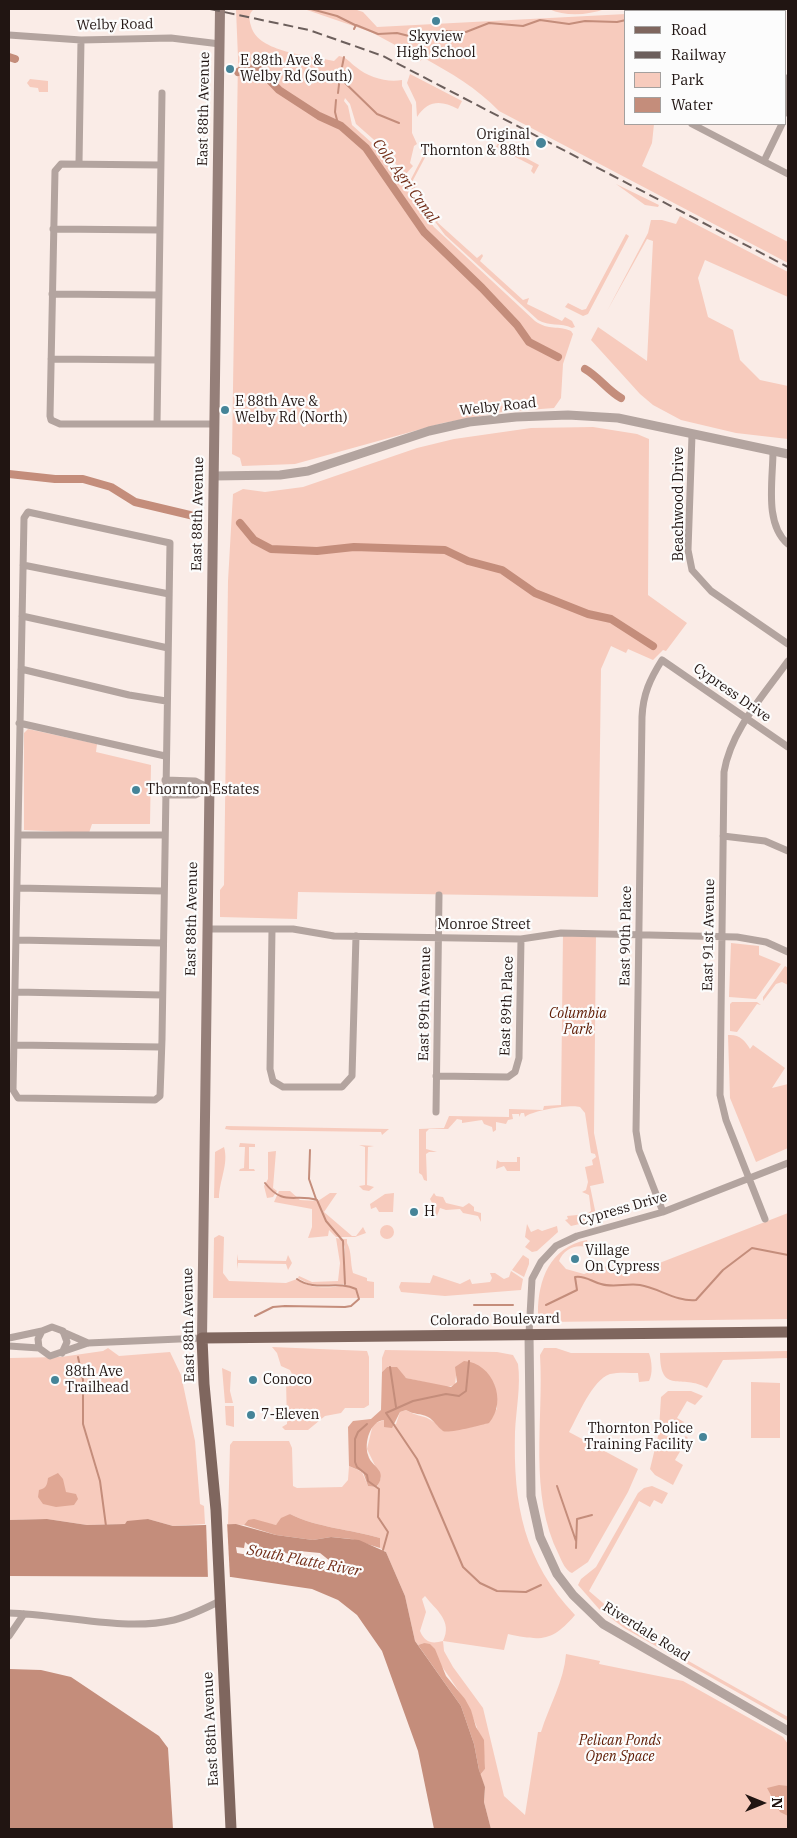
<!DOCTYPE html>
<style>
body{margin:0}
#map{position:relative;width:797px;height:1838px;overflow:hidden;background:#faece7;font-family:"IBM Plex Serif",serif}
canvas{display:block}
.frame{position:absolute;inset:0;border:10px solid #211512;pointer-events:none}
.legend{position:absolute;left:624px;top:10px;width:162px;height:115px;box-sizing:border-box;background:#fcfcfc;border:1px solid #a4a09e;margin:0;padding:6px 9px;list-style:none;font-size:15px;color:#211512}
.legend li{display:flex;align-items:center;gap:10px;height:25px}
.legend b{width:25px;border:1px solid #a4a09e}
.north{position:absolute;left:737px;top:1778px;width:50px;height:50px;-webkit-text-stroke:4px #fcfcfc;paint-order:stroke;rotate:90deg;font-size:14px;font-weight:700;line-height:20px;text-align:center;color:#211512}
.north::after{content:'';display:block;margin:auto;width:18px;height:22px;background:#211512;clip-path:polygon(50% 0,100% 100%,50% 72%,0 100%)}
</style>
<div id="map">
<canvas width="797" height="1838"></canvas>
<div class="frame"></div>
<ul class="legend">
<li><b style="height:6px;background:#7f665e"></b>Road</li>
<li><b style="height:6px;background:#6c5f5c"></b>Railway</li>
<li><b style="height:14px;background:#f7cbbd"></b>Park</li>
<li><b style="height:14px;background:#c48d7b"></b>Water</li>
</ul>
<div class="north">N</div>
</div>
<script>
const c = document.querySelector('canvas').getContext('2d');
c.lineJoin = 'round';
function fill(path, color) { c.fillStyle = color; c.fill(path, 'evenodd'); }
function strokePath(path, color, width, dash) { c.strokeStyle = color; c.lineWidth = width; c.lineCap = dash ? 'butt' : 'round'; c.setLineDash(dash || []); c.stroke(path); }
function write(font, color, halo, rows, align = 'center') {
  c.font = font + ' "IBM Plex Serif",serif'; c.lineWidth = 4.5; c.setLineDash([]); c.textBaseline = 'middle'; c.strokeStyle = halo; c.fillStyle = color; for (const [text, x, y, turn = 0] of rows) {
    c.save(); c.translate(x, y); c.rotate((+turn || 0) * Math.PI / 180); c.textAlign = isNaN(turn) ? turn : align; if (halo) c.strokeText(text, 0, 0); c.fillText(text, 0, 0); c.restore();
  }
}
const green = new Path2D(`
 M236 9H254C248 14 249 19 251 26 258 53 310 55 334 61L339 56C348 58 349 62 356 67 368 77 387 83 402 80V86L412 105V133L417 144 414 146 410 163 413 166 405 175 381 146 356 124 350 104 345 98 344 101 348 106 352 125 382 152 434 227 535 321C549 331 558 325 571 331L573 334 563 364 561 398 554 408 502 412 443 423 295 464 242 466 240 458 232 454 238 58Z
 M304 9H354L363 12 377 27 626 14V124H654L652 143 642 166 788 242V263L499 111C477 88 451 73 424 58L420 61 411 56 412 54 371 32Z
 M549 9H605C588 15 566 17 549 9Z
 M410 74 462 101 458 109C441 100 428 100 417 117L416 102 407 83Z
 M30 79 48 81V92H39L38 88 30 87 27 83Z
 M423 143 438 149V152L436 153 429 150 412 182 417 186 412 190 410 181 422 158Z
 M498 143 539 165 534 174 531 171 533 166 496 147Z
 M616 184 659 205 658 207 645 205Z
 M438 215 440 218 437 222 477 258 482 254 483 256 480 261 523 300 529 298 527 304 562 321 565 317 572 321 575 327 572 328C561 322 549 327 538 320L445 235 433 219Z
 M680 216 788 272V297L705 260 698 278 708 317 733 330 740 360 760 380 788 386V439L736 433 681 420 653 405 640 394 591 340 598 327 647 361 653 241 647 239 607 311 648 233 651 220H662L676 224Z
 M626 234 629 236 588 314 583 316 565 307 568 303 582 310 586 309Z
 M593 427 637 434 649 439 648 595 687 623 666 651 663 650 653 660 628 649 626 653 611 646 601 669 598 897 298 892 297 919 220 917V890L224 885 228 581 233 494 243 489 265 492 303 487 417 448 454 439 531 428Z
 M28 729 97 744 96 752 151 765 150 824H92L89 833 24 830V733Z
 M563 933H596L594 1133 604 1183 590 1186 597 1220 571 1226 565 1220 568 1219 567 1216 587 1214 591 1211 589 1195 582 1192 586 1190 588 1182 585 1167 593 1165 592 1160 596 1157 595 1154 591 1153 585 1113 580 1107C570 1104 531 1111 525 1117L524 1113H521L519 1117V1114H512L513 1119 508 1120 506 1124 496 1122V1130L493 1132 492 1127 484 1124 482 1120 462 1123V1120L457 1119 448 1129H429L426 1132V1149L437 1152H429L426 1154 427 1181 424 1180 422 1175 419 1173V1129L444 1128 449 1116 509 1117V1109L543 1110 544 1106 561 1105Z
 M731 943 759 946V955L781 964 756 999 729 997Z
 M785 966 788 968V985L782 982 776 984 763 1001V997Z
 M732 1002H757L761 1005 757 1004 737 1032 730 1031V1004Z
 M728 1035C739 1034 745 1040 750 1049L753 1045 785 1068 772 1088 788 1084V1148L756 1162 730 1098Z
 M226 1126 389 1129 382 1135 381 1132 231 1130 225 1129Z
 M240 1143 255 1144V1147H249V1169H254L255 1171H239L240 1169 244 1168 245 1147H239Z
 M359 1145 374 1146 368 1147 367 1185 374 1187 369 1191 363 1190 359 1186 365 1185V1147Z
 M224 1147C229 1164 219 1181 219 1198H214L215 1152Z
 M276 1151 273 1188 277 1191 273 1197 267 1198 264 1186 268 1179V1152Z
 M517 1157H520V1171H507L504 1166 496 1169 497 1160 500 1162H517Z
 M279 1191H290L300 1200 318 1201 330 1193H337L324 1212 352 1236H356L363 1227 366 1233 355 1237H336L329 1230 328 1236 308 1238 312 1227V1209L274 1202Z
 M394 1193 393 1212H379L376 1207 371 1209 370 1204 385 1194Z
 M434 1193 436 1196 443 1197 446 1203 463 1207 469 1203 474 1207V1211L481 1213V1222L478 1216 463 1213 460 1209 446 1210 440 1208 437 1216H433L431 1210 434 1207 430 1199Z
 M788 1213V1319L546 1322 538 1313C538 1280 550 1247 587 1240L589 1248C576 1243 564 1249 559 1261L566 1269 584 1274 609 1265 626 1276Z
 M527 1224 531 1232 538 1229 542 1231 557 1226 558 1232 537 1251 532 1252 525 1247 530 1241 525 1237Z
 M380 1232a7 7 0 1 1 14 0a7 7 0 1 1-14 0Z
 M219 1235 224 1237 223 1273 229 1281 286 1283 297 1279C310 1290 331 1288 346 1285L344 1272V1284L311 1285 298 1278 299 1276 312 1282 338 1281 340 1263 336 1238 342 1239 343 1242 344 1271 345 1247 342 1239H347V1243C352 1252 350 1262 353 1273L367 1278V1281L374 1282V1298H213L214 1238Z
 M237 1254 238 1260 286 1261 288 1255 292 1263 288 1270 286 1264 238 1263 237 1269Z
 M523 1255 529 1259V1264L524 1277 512 1270Z
 M511 1271 523 1279 521 1290 445 1296 401 1292 399 1287 401 1282 430 1283 433 1275 460 1284 470 1279 472 1284 490 1282 492 1278 490 1273H495L504 1279 509 1277Z
 M272 1347 367 1351 369 1357V1405L364 1408H345L341 1413 325 1416 308 1430H285L282 1427 287 1424 286 1380 292 1374 290 1370 281 1366 277 1353Z
 M108 1348 119 1356 170 1352 181 1375 195 1441 200 1504 204 1506 205 1524 173 1526 148 1519 125 1524 87 1525 47 1519 9 1520V1358L61 1357 103 1351Z
 M544 1348H556L571 1353H649C652 1361 653 1374 649 1381L639 1382 638 1373C629 1373 619 1372 610 1374 592 1380 578 1416 569 1432L638 1469 628 1492 588 1562 572 1573C566 1571 562 1562 559 1555 528 1493 544 1421 540 1355Z
 M385 1350 497 1352 513 1355 518 1364C521 1386 516 1410 515 1432 513 1505 524 1561 575 1615 552 1642 541 1641 508 1634L504 1650 443 1641 444 1651 453 1667 483 1708 504 1796 525 1815 538 1732H541C549 1706 564 1681 566 1654L600 1661 599 1664 683 1681 783 1737 788 1744V1829H491L484 1802 485 1787 480 1775 485 1769C484 1720 453 1681 424 1643L418 1645 415 1641 405 1596 386 1552 380 1548V1538C350 1529 318 1528 290 1514L276 1525 248 1520 244 1525 228 1524 230 1445 233 1441H289L292 1448 293 1486 297 1488 342 1487 348 1480 349 1466 362 1472 368 1486 377 1487 381 1478 367 1449 373 1424 384 1420V1423L396 1424 400 1412 406 1410C423 1420 426 1412 442 1430 450 1431 471 1428 478 1425 485 1422 491 1414 497 1409L494 1383 456 1376 455 1385 446 1387 406 1378 387 1367 382 1372V1358ZM425 1596C436 1610 453 1621 443 1641 432 1644 425 1643 420 1631L426 1612 422 1599Z
 M788 1351V1358L723 1360 707 1388C682 1373 660 1396 660 1353Z
 M222 1368 231 1372 230 1391 233 1403H225Z
 M751 1382 780 1383V1438H751Z
 M668 1391H691L703 1396 695 1405 687 1401 677 1418 684 1422 680 1430 659 1429 661 1397Z
 M225 1406H234V1427L226 1425Z
 M659 1432 677 1441 686 1436 688 1438 675 1460 683 1465 673 1485 655 1475 650 1469Z
 M652 1486 668 1493 662 1504 654 1500 650 1507 639 1501 589 1591 637 1632 788 1717V1721L624 1628 599 1609 578 1585 581 1579 596 1567 638 1493 644 1488Z`);
const forest = new Path2D(`
 M464 1361C493 1363 508 1401 489 1423 481 1425 448 1434 443 1431 437 1427 434 1420 428 1417 421 1413 414 1415 406 1410L400 1412 392 1428 384 1427V1420C370 1421 364 1443 368 1455 370 1463 377 1466 380 1472 382 1478 380 1483 376 1487L368 1486 363 1472 349 1466 348 1427 353 1421 371 1419 381 1410 382 1372 387 1367H397L406 1378 451 1387 457 1382 455 1367Z
 M58 1473 63 1479 66 1492 76 1494 78 1499 74 1505 56 1507 43 1504 38 1497 39 1490C46 1488 47 1486 48 1478Z
 M290 1514C318 1528 350 1529 380 1538V1548L351 1539 331 1537 313 1540 276 1535 244 1525 248 1520 254 1519 276 1525 281 1518Z
 M424 1643 430 1644 435 1649 446 1676 465 1699 471 1710 476 1727 484 1740 485 1769 480 1775 474 1744 461 1706 418 1645Z
 M779 1785 788 1786V1816L780 1812 767 1788Z`);
const water = new Path2D(`
 M47 1519 87 1525 125 1524 127 1521 148 1519 173 1526 236 1524 276 1535 313 1540 331 1537 359 1540 386 1552 405 1596 415 1641 461 1706 474 1744 479 1770 485 1787 484 1802 491 1829H434L418 1751 382 1651 357 1615 338 1600 312 1589 231 1577 9 1576V1520ZM245 1542 253 1549 292 1554 299 1551 320 1553 330 1561 331 1567 291 1566 286 1562 237 1553 236 1547 244 1548Z
 M9 1669 41 1670 71 1677 159 1736 168 1748 173 1829H9Z`);
const pier = new Path2D(`
 M206 1521H227L230 1579H208Z`);
const stream = new Path2D(`
 M311 9 337 16 355 25
 M354 29 356 25 378 34 397 33 421 39 440 35 446 31 466 32 489 23 523 26 540 20 569 24 585 21 617 22 626 20
 M342 67 344 57
 M340 78 377 114 399 123
 M338 93 340 76
 M336 100 335 112 338 124
 M310 1150 309 1179 316 1199
 M265 1183C284 1207 294 1193 317 1200L326 1221 343 1241 345 1284
 M474 1305H513
 M546 1305 577 1290 575 1277C585 1275 592 1282 601 1284 613 1288 627 1283 640 1285 659 1288 676 1302 696 1300L723 1270 752 1248 788 1255
 M255 1316 273 1307 285 1306 345 1307 351 1306 359 1299 356 1289C337 1280 315 1292 297 1279
 M78 1357 83 1380V1424L100 1481 106 1526
 M469 1361 466 1391 459 1396 446 1394 413 1401 386 1413 417 1459 463 1567 480 1583 497 1591 526 1592 541 1585
 M390 1367 396 1407
 M367 1424 358 1432 355 1439V1462L357 1467 367 1475 368 1481 379 1489 378 1517 388 1532 383 1550
 M557 1486 576 1541
 M576 1548 577 1519 592 1515`);
const canal = new Path2D(`
 M9 57 15 59
 M238 72 247 67 260 70 279 90 319 116 341 126 366 148 424 232 482 288 517 325 529 342 558 357
 M585 369C599 377 607 390 621 398
 M9 474 55 479H83L111 487 135 502 194 516
 M240 523 254 540 271 549 317 551 354 547 445 550 468 561 502 570 535 593 588 614 611 619 653 646`);
const minor = new Path2D(`
 M768 9 769 11
 M696 11V9
 M9 35 81 40 171 38 220 44
 M786 78 788 94 786 113
 M692 124 788 174
 M764 161 782 124
 M79 163 81 40
 M160 165 61 164 55 171 50 416 51 420 60 424H214
 M53 229 159 230
 M52 294 158 295
 M51 359 158 360
 M157 424 162 93
 M692 435 688 550 692 570 711 591 788 644
 M773 451C773 480 764 524 788 544
 M28 512 170 543 162 1039 160 1096 155 1100 18 1098 13 1090 24 518Z
 M23 565 169 594
 M22 616 168 648
 M21 669 129 695 166 701
 M19 723 165 756
 M165 780 195 781 209 788
 M165 795H195L209 788
 M18 835H164
 M723 836 765 841 788 851
 M18 888 163 891
 M207 929H293L334 936 521 939 561 933 737 937 766 942 788 952
 M272 929 270 1069 273 1081 283 1087H342L352 1076 356 936
 M17 940 162 943
 M16 992 162 995
 M14 1045 161 1047
 M436 1076 508 1077 515 1072 519 1058 521 939
 M436 1112 439 895
 M663 1212 639 1150 636 1131 642 717C643 694 650 679 662 660L788 747
 M765 1219 726 1120 720 1095 724 772C731 730 764 695 788 661
 M63 1332 88 1343
 M529 1334 532 1279 541 1262 556 1246 577 1236 663 1212 788 1163
 M9 1338 42 1331
 M9 1346 39 1348
 M62 1353 67 1342 63 1331 52 1327 42 1331 38 1339 39 1348 50 1356 88 1343 202 1338
 M9 1613C60 1614 124 1632 174 1620 190 1616 206 1608 220 1601
 M9 1636 24 1614`);
const tertiary = new Path2D(`
 M214 476 280 475 308 471 429 431 469 422 516 417 568 415 618 418 788 454
 M529 1334 531 1496 540 1537 557 1574 573 1595 603 1624 788 1731`);
const secondary = new Path2D(`
 M202 1338 220 9`);
const primary = new Path2D(`
 M231 1829 216 1510 204 1384 202 1338 788 1332`);
const rail = new Path2D(`
 M210 9 309 30 383 56 788 267`);
const markers = [
 [436,21,5,"#458498"],
 [230,69,5,"#458498"],
 [541,143,6,"#458498"],
 [225,410,5,"#458498"],
 [136,790,5,"#458498"],
 [414,1212,5,"#458498"],
 [575,1259,5,"#458498"],
 [55,1380,5,"#458498"],
 [253,1380,5,"#458498"],
 [251,1415,5,"#458498"],
 [703,1437,5,"#458498"]
];
const streetNames = [
 ["Welby Road",115,25,-1],
 ["East 88th Avenue",204,109,-89],
 ["Welby Road",498,407,-6],
 ["Beachwood Drive",679,504,-90],
 ["East 88th Avenue",198,514,-89],
 ["Cypress Drive",732,693,35],
 ["East 88th Avenue",192,919,-89],
 ["Monroe Street",484,925],
 ["East 91st Avenue",709,935,-89],
 ["East 90th Place",626,936,-89],
 ["East 89th Avenue",425,1004,-89],
 ["East 89th Place",507,1006,-88],
 ["Cypress Drive",623,1209,-16],
 ["Colorado Boulevard",495,1320,-1],
 ["East 88th Avenue",189,1325,-91],
 ["Riverdale Road",646,1632,32],
 ["East 88th Avenue",211,1729,-93]
];
const poiNames = [
 ["Skyview",436,37,"center"],
 ["High School",436,53,"center"],
 ["E 88th Ave &",240,61],
 ["Welby Rd (South)",240,77],
 ["Original",530,135,"right"],
 ["Thornton & 88th",530,151,"right"],
 ["E 88th Ave &",235,402],
 ["Welby Rd (North)",235,418],
 ["Thornton Estates",146,790],
 ["H",424,1212],
 ["Village",585,1251],
 ["On Cypress",585,1267],
 ["88th Ave",65,1372],
 ["Trailhead",65,1388],
 ["Conoco",263,1380],
 ["7-Eleven",261,1415],
 ["Thornton Police",693,1429,"right"],
 ["Training Facility",693,1445,"right"]
];
const parkNames = [
 ["Columbia",578,1014],
 ["Park",578,1030],
 ["Pelican Ponds",620,1741],
 ["Open Space",620,1757]
];
const waterNames = [
 ["Colo Agri Canal",405,181,54],
 ["South Platte River",304,1561,11]
];
fill(green, '#f7cbbd');
fill(forest, '#e0a794');
fill(water, '#c48d7b');
fill(pier, '#faece7');
strokePath(stream, '#c48d7b', 2);
strokePath(canal, '#c48d7b', 8);
strokePath(minor, '#b3a49f', 7);
strokePath(tertiary, '#b3a49f', 9);
strokePath(secondary, '#957f79', 10);
strokePath(primary, '#7f665e', 11);
strokePath(rail, '#6c5f5c', 2, [10, 5]);
for (const [x, y, r, color] of markers) { const dot = new Path2D(); dot.arc(x, y, r, 0, 2 * Math.PI); c.fillStyle = color; c.fill(dot); strokePath(dot, '#fcfcfc', 2); }
write('14px', '#211512', '#fcfcfc', streetNames);
write('14px', '#211512', '#fcfcfc', poiNames, 'left');
write('italic 14px', '#5e1b03', '#fcfcfc', parkNames);
write('italic 15px', '#712c16', '#fcfcfc', waterNames);
</script>
